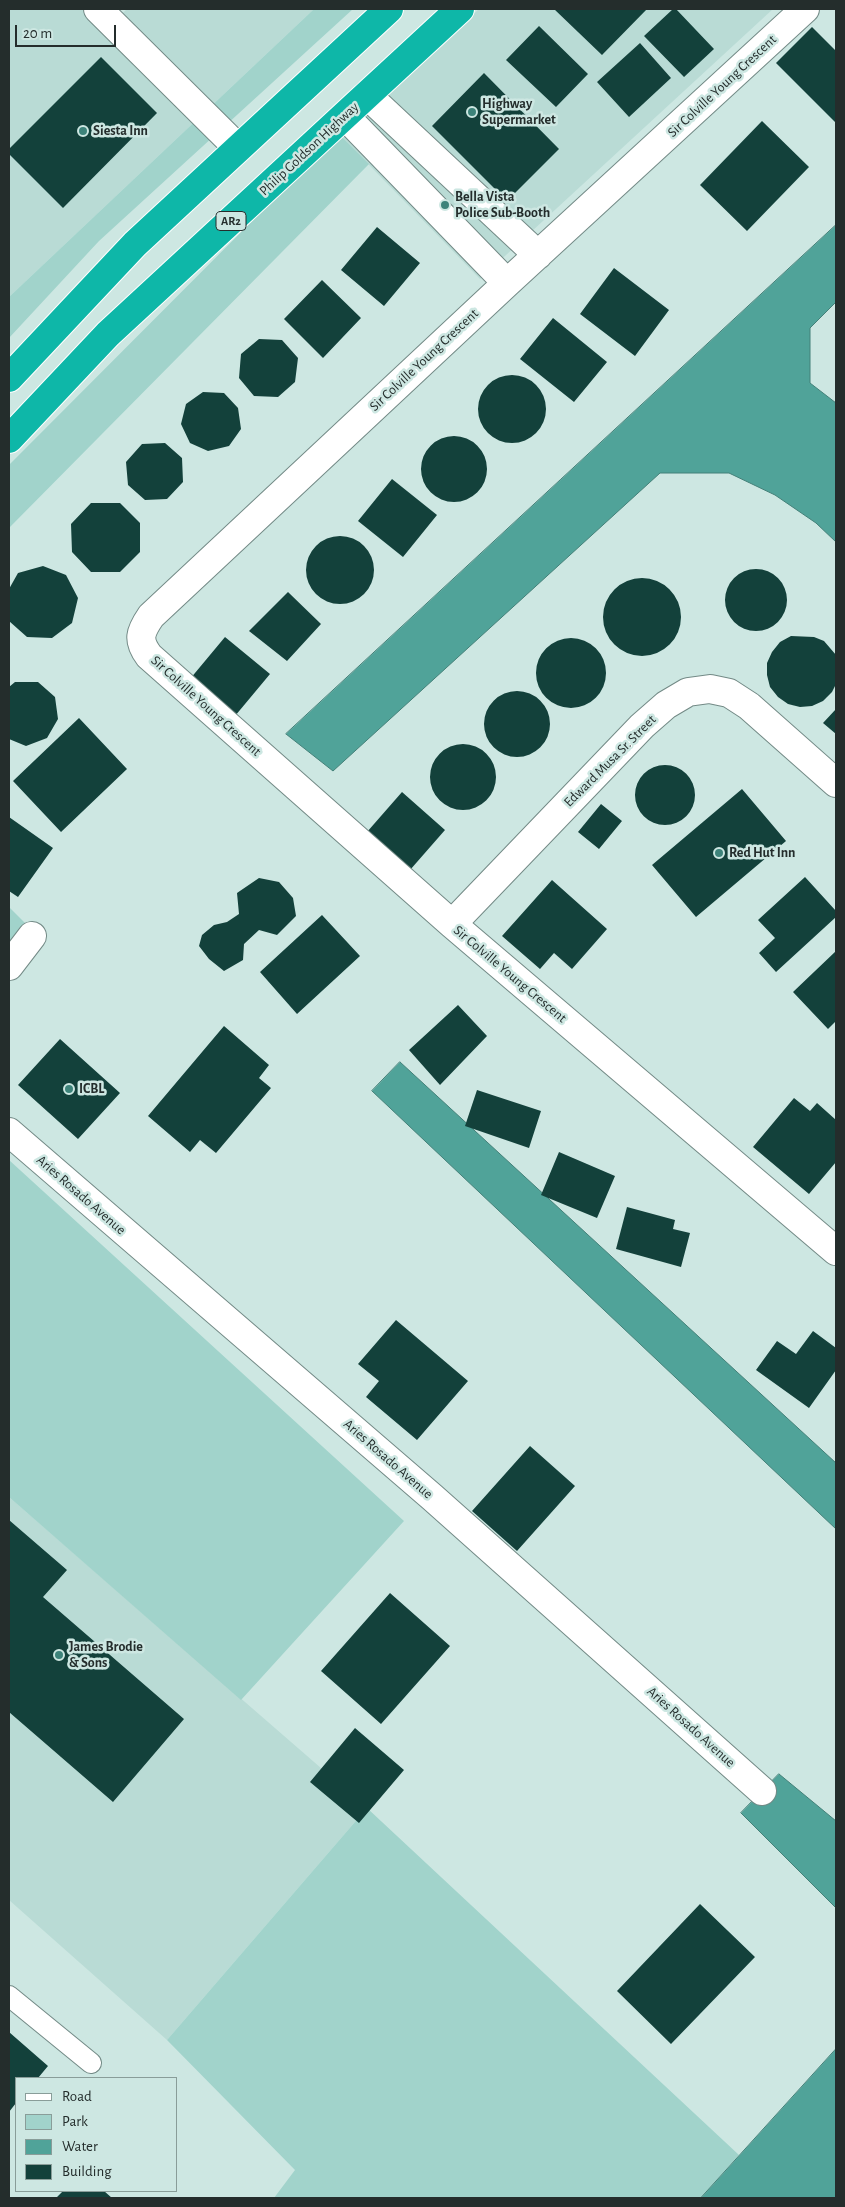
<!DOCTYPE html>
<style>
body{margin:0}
#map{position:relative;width:845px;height:2207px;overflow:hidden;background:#cde7e2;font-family:"Alegreya Sans",sans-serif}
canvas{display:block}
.frame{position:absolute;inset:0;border:10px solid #242d2c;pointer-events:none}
.legend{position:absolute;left:15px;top:2077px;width:162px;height:115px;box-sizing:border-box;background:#cde7e2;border:1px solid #899d99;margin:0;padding:6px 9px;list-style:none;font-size:15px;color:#242d2c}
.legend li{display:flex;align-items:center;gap:10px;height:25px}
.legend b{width:25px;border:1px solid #899d99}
.scale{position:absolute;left:15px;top:25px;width:101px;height:22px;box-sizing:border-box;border:2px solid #242d2c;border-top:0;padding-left:6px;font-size:15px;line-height:18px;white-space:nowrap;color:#242d2c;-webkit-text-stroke:4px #cde7e2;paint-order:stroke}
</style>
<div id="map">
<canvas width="845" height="2207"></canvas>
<div class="frame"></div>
<ul class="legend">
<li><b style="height:6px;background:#fff"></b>Road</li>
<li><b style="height:14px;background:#a1d3cb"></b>Park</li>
<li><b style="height:14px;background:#50a399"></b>Water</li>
<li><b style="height:14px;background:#13413b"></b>Building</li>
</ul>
<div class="scale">20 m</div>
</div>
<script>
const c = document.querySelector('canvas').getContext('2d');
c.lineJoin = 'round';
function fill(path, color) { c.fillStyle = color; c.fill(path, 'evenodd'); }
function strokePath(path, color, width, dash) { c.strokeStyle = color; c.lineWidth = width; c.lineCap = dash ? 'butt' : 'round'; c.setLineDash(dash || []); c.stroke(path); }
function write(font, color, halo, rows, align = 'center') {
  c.font = font + ' "Alegreya Sans",sans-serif'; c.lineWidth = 5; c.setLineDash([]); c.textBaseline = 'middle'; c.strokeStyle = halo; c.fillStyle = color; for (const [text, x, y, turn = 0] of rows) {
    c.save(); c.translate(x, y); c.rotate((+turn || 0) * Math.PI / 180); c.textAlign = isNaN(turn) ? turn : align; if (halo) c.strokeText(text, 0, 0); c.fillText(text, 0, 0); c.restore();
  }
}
const built = new Path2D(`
 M9 9H93L110 25 127 9H314L9 297Z
 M479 9H773L480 279 340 135Z
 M9 1497 367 1808 167 2040 9 1900Z`);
const green = new Path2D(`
 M314 9H353L99 241 9 338V297Z
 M340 135 369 164 9 528V465L312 161Z
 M9 907 27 925 9 945Z
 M9 1160 404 1521 241 1700 9 1497Z
 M367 1808 739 2155 701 2198H274L295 2170 167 2040Z`);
const water = new Path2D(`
 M836 225V302L810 328V383L836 403V542L816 523 775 495 729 473H660L333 771 286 734Z
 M400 1062 836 1463V1529L372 1091Z
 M779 1774 836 1821V1908L741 1813Z
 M836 2049V2198H701Z`);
const building = new Path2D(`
 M554 9H647L602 55Z
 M673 9H676L714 49 684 77 644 36Z
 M539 26 588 74 556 107 506 60Z
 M812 27 836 51V123L776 63Z
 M640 43 671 78 629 117 597 82Z
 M101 57 157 113 63 208 9 154V149Z
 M484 73 559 149 507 201 432 126Z
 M762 121 809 167 747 231 700 185Z
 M377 227 420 263 384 306 341 270Z
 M614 268 669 310 635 356 580 314Z
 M322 280 361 318 323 358 284 319Z
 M553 318 607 362 574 402 520 359Z
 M259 339 282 340 298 358 295 382 278 397 254 396 239 378 241 354Z
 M478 409a34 34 0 1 1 68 0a34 34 0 1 1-68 0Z
 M203 392 224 393 238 408 241 429 229 446 208 451 190 443 181 424 186 404Z
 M421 469a33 33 0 1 1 66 0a33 33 0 1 1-66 0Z
 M165 443 182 458 183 482 167 499 145 500 128 485 126 462 142 444Z
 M392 479 437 515 403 557 358 521Z
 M91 503H120L140 523V552L120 572H91L72 552 71 524Z
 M306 570a34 34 0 1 1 68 0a34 34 0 1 1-68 0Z
 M43 566 66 575 78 598 72 623 52 638 27 637 9 621V589L18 573Z
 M725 600a31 31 0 1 1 62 0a31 31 0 1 1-62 0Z
 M603 617a39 39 0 1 1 78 0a39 39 0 1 1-78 0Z
 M288 592 321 624 287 661 249 631Z
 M791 636 814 637 824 641 836 655V684L832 692 823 701 812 706 800 707 788 704 778 697 770 687 767 675V663L772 652 780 642Z
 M225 637 270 674 235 716 190 679Z
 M536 673a35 35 0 1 1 70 0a35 35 0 1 1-70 0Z
 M15 682H38L55 697 58 719 47 738 26 746 9 739V687Z
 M484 724a33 33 0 1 1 66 0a33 33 0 1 1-66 0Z
 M836 709V734L823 723Z
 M79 718 127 769 61 832 13 781Z
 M430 777a33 33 0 1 1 66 0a33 33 0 1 1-66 0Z
 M635 795a30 30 0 1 1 60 0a30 30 0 1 1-60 0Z
 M742 789 786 841 696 917 652 865Z
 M402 792 445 830 410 870 367 832Z
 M601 804 622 821 599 849 578 832Z
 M9 817 53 848 18 897 9 891Z
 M805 877 836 911V917L776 972 759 953 775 938 758 920Z
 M259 878 279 882 293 898 296 916 277 935 259 930 244 944 243 960 224 971 209 959 199 946 202 935 214 925 227 922 239 914 237 893Z
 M552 880 607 929 572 969 554 953 540 969 502 936Z
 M322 915 360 956 297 1014 260 972Z
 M836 951V1021L828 1029 793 992Z
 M458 1005 487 1036 440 1085 409 1050Z
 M224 1026 269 1065 259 1078 271 1088 216 1153 200 1140 190 1152 148 1116Z
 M60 1039 120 1093 78 1139 18 1085Z
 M477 1090 541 1111 529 1148 465 1126Z
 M794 1098 810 1111 817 1103 836 1120V1162L809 1194 753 1147Z
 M559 1152 615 1176 597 1218 541 1195Z
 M627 1207 675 1220 673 1229 690 1233 681 1267 616 1249Z
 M396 1320 468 1381 417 1440 366 1397 379 1381 358 1364Z
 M813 1331 836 1348V1370L809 1408 756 1370 777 1341 796 1354Z
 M530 1446 575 1486 517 1551 472 1511Z
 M9 1520 67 1570 43 1597 184 1719 113 1802 9 1712Z
 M390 1593 450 1646 381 1724 321 1671Z
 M355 1728 404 1770 359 1823 310 1782Z
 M700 1904 755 1957 671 2044 617 1991Z
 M9 2032 48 2066 38 2078H16V2103L9 2112Z
 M63 2191H104L112 2198H56Z`);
const lane = new Path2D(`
 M9 1996 91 2063`);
const street = new Path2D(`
 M98 9 238 148
 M805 9 507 283 151 616C140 632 137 640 149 656L452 924 836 1251
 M367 95 538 255
 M345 116 507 283
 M452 924 642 726 666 705 688 692 710 689 729 693 749 706 836 783
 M9 966 32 936
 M9 1132 432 1497 762 1791`);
const highway = new Path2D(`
 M9 378 135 244 389 9
 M9 439 108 334 460 9`);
const markers = [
 [472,112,5,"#3d837a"],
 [83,131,5,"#3d837a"],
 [445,205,5,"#3d837a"],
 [719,853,5,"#3d837a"],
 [69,1089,5,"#3d837a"],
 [59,1655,5,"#3d837a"]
];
const shields = [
 [231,221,30]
];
const shieldNames = [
 ["AR2",231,221]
];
const streetNames = [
 ["Sir Colville Young Crescent",722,86,-43],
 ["Philip Goldson Highway",309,149,-43],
 ["Sir Colville Young Crescent",424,360,-43],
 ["Sir Colville Young Crescent",206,706,42],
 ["Edward Musa Sr. Street",610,761,-45],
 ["Sir Colville Young Crescent",510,974,40],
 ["Aries Rosado Avenue",81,1195,41],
 ["Aries Rosado Avenue",388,1459,41],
 ["Aries Rosado Avenue",691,1727,42]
];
const poiNames = [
 ["Highway",482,104],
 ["Supermarket",482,120],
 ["Siesta Inn",93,131],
 ["Bella Vista",455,197],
 ["Police Sub-Booth",455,213],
 ["Red Hut Inn",729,853],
 ["ICBL",79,1089],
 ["James Brodie",69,1647],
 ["& Sons",69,1663]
];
fill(built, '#b9dbd5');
fill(green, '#a1d3cb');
fill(water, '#50a399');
strokePath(water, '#438078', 1);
fill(building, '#13413b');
strokePath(lane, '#738a86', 22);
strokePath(street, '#738a86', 30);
strokePath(highway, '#fff', 30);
strokePath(lane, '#fff', 20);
strokePath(street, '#fff', 28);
strokePath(highway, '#0eb7a8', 28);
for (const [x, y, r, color] of markers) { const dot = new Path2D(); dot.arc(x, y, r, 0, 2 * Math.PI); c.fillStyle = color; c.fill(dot); strokePath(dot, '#cde7e2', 2); }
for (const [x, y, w] of shields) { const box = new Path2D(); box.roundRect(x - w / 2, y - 9.5, w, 19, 4); c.fillStyle = '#cde7e2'; c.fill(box); strokePath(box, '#242d2c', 1); }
write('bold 12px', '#242d2c', null, shieldNames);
write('14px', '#242d2c', '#cde7e2', streetNames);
write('bold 14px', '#242d2c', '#cde7e2', poiNames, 'left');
</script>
